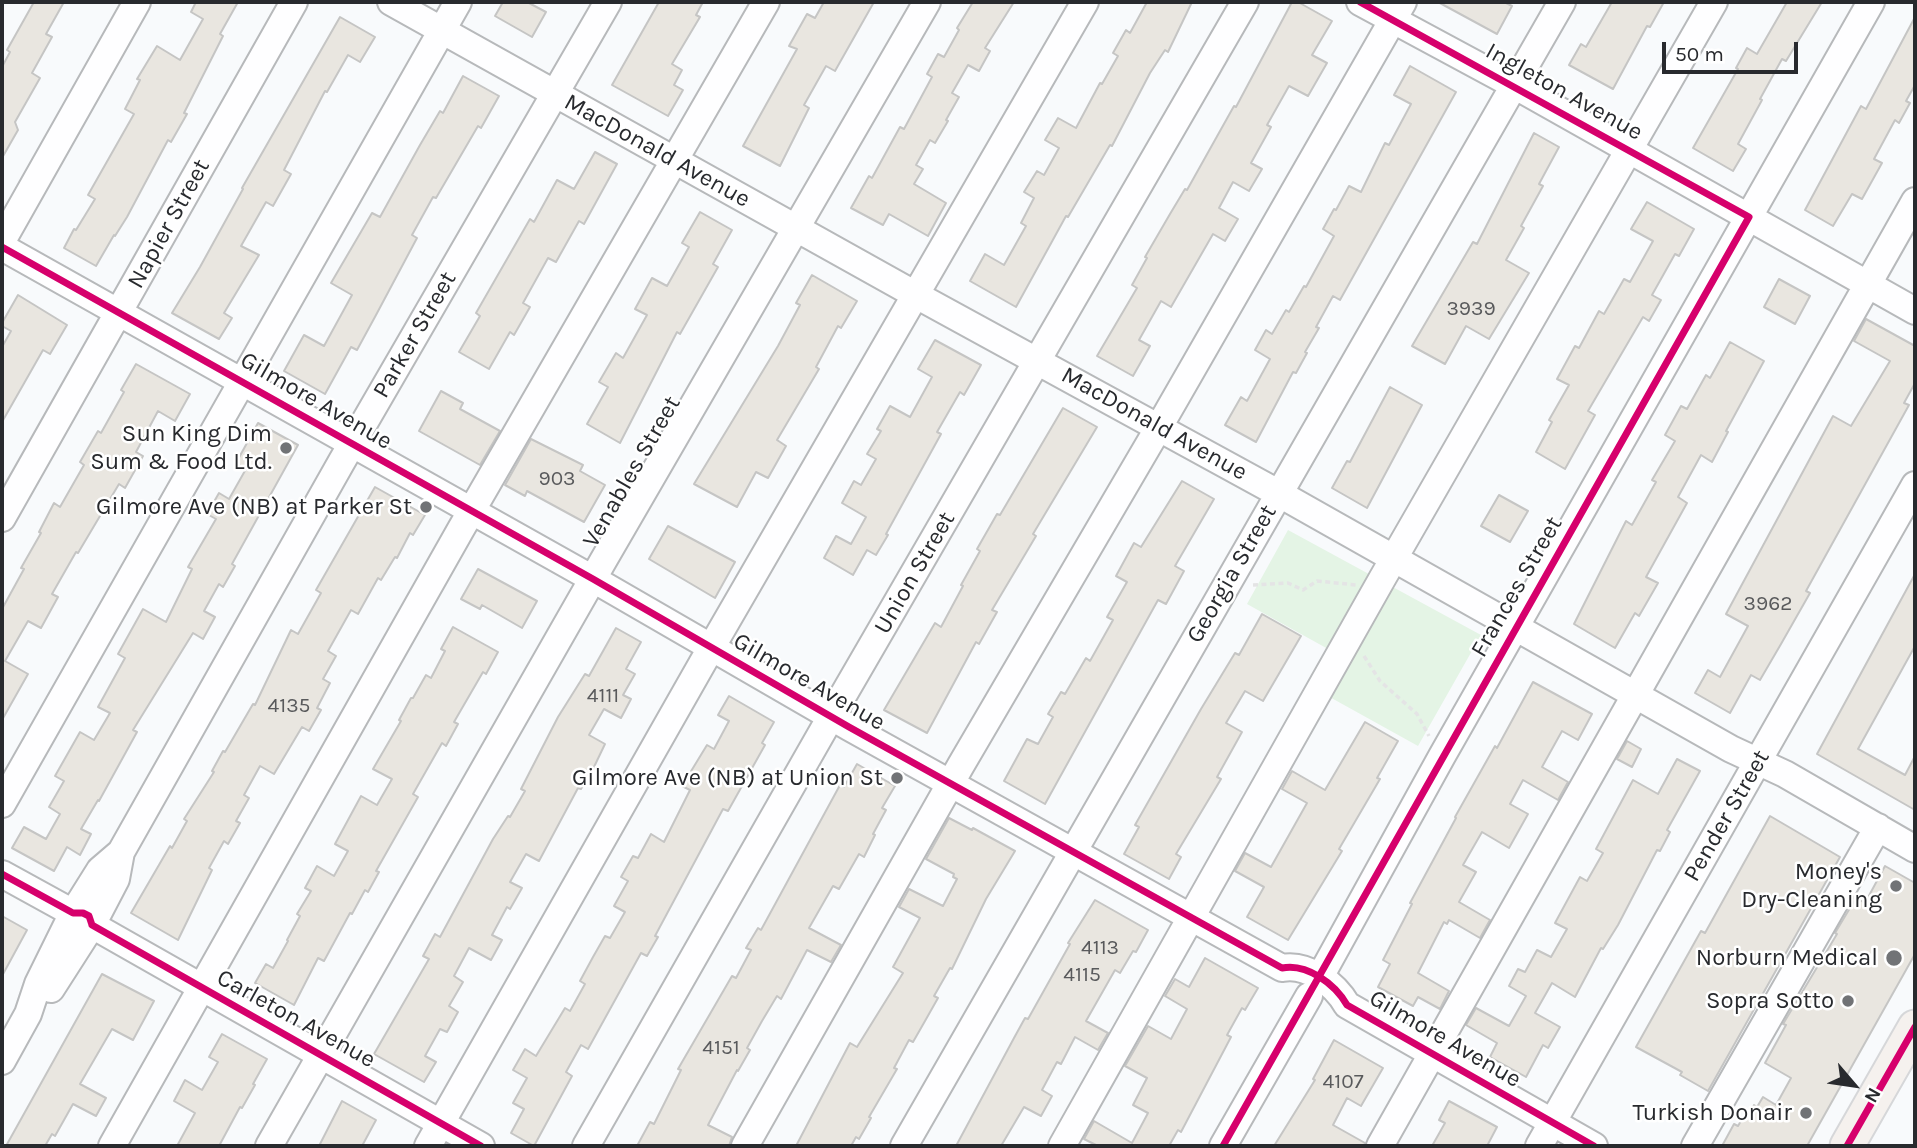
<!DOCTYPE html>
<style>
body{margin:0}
#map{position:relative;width:1917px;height:1148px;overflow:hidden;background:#f8fafc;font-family:Karla,sans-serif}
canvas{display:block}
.frame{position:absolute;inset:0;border:4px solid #282a2e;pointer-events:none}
.north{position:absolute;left:1819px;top:1050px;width:70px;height:70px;-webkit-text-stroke:5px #fff;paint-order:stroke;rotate:119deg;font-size:19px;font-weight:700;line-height:28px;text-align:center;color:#282a2e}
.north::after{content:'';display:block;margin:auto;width:24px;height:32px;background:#282a2e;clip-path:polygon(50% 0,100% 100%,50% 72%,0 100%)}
.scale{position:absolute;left:1662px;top:42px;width:136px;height:32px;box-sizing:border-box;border:4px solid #282a2e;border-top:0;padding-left:9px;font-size:21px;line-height:24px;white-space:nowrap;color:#282a2e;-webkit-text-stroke:5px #fff;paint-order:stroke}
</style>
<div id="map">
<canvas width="1917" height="1148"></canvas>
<div class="frame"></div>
<div class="north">N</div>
<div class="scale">50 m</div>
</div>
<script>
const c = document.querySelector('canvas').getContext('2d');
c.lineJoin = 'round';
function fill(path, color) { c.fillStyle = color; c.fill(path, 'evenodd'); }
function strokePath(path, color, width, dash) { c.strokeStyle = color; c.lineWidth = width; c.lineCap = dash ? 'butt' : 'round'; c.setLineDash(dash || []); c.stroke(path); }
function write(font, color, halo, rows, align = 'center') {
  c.font = font + ' Karla,sans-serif'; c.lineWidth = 5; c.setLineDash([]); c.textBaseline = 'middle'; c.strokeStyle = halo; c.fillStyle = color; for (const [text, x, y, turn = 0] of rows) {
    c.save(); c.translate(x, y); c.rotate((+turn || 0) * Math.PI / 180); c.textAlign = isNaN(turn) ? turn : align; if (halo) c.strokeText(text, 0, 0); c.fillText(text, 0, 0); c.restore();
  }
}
const green = new Path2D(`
 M1288 530 1481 635 1418 746 1326 695 1346 659 1247 604Z`);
const building = new Path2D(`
 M34 2H64L46 34 52 37 32 73 40 78 15 122 18 130 2 158V67L10 52 7 50Z
 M196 2H238L220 34 223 36 184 113 187 114 171 142 168 140 127 217 115 236 114 235 96 266 64 248 74 229 76 230 95 199 88 195 134 114 125 109 140 80 137 79 157 46 180 60 203 19 191 12Z
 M503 2H527L546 12 532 37 495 16Z
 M659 2H703L696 15 700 17 672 64 682 70 674 85 683 90 668 116 612 85Z
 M824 2H874L835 71 826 66 804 105 809 108 780 166 743 146 797 49 789 46 807 14 815 18Z
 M973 2H1014L985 48 990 51 979 71 968 65 952 93 959 97 946 120 948 121 935 143 930 140 916 165 923 169 914 184 946 203 928 236 889 214 883 225 851 208 869 176 872 178 900 127 904 129 932 77 927 74 938 54 944 57 959 30 957 28Z
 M1147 2H1192L1168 52 1165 50 1150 73 1112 146 1110 145 1068 217 1066 216 1016 307 970 281 985 254 1004 265 1026 226 1021 223 1034 198 1024 192 1037 171 1044 175 1059 148 1045 140 1058 118 1076 128 1100 83 1102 84 1118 56 1113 53 1126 30 1130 33Z
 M1292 2H1298L1332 21 1312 55 1327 63 1308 96 1289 86 1267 125 1271 127 1251 163 1262 169 1249 191 1233 182 1219 208 1238 219 1225 241 1213 234 1171 307 1161 301 1139 340 1150 346 1133 376 1097 356 1137 288 1132 285 1147 258 1145 257 1170 214 1185 189 1187 190 1234 106 1236 107Z
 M1438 2H1504L1512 6 1497 34Z
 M1612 2H1664L1650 27 1647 26 1613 89 1569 65 1581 44 1586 47Z
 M1787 2H1822L1786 61 1782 59 1760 99 1762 100 1738 144 1746 149 1733 171 1693 148 1738 69 1736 68 1747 48 1757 54Z
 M340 17 375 37 360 62 348 55 327 92 325 91 284 170 291 174 273 206 266 202 241 246 259 255 224 313 232 318 219 339 172 313 200 267 243 189 242 188Z
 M1915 17V85L1906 101 1910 103 1899 123 1895 120 1874 159 1882 163 1862 199 1852 194 1833 226 1805 210 1861 106 1866 109Z
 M1410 66 1456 92 1340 300 1333 296 1316 327 1319 328 1305 352 1307 353 1296 373 1293 372 1256 442 1225 425 1241 397 1247 401 1270 359 1255 350 1266 330 1272 334 1286 310 1289 312 1304 286 1306 287 1334 236 1323 229 1334 209 1336 210 1349 186 1361 192 1385 143 1389 145 1411 104 1394 95Z
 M463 76 499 96 481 128 478 126 436 198 433 197 412 235 417 238 376 315 357 350 351 347 325 394 284 371 304 335 324 346 352 295 331 283 372 213 380 217 420 145 440 111 443 113Z
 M1534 133 1559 147 1539 184 1543 186 1521 226 1524 228 1506 260 1529 273 1489 339 1466 326 1445 364 1412 346 1473 242 1477 244Z
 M595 152 617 164 584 224 579 221 556 262 548 258 523 303 530 307 514 335 510 332 489 369 459 352 480 316 476 313 530 219 534 222 557 180 574 189Z
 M1647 202 1694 229 1679 256 1675 254 1652 295 1661 300 1649 321 1643 317 1588 411 1595 415 1565 469 1536 452 1552 422 1549 420 1569 385 1557 379 1575 346 1579 348 1599 311 1604 314 1624 279 1630 282 1653 241 1631 229Z
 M700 212 732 230 713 264 718 267 680 334 677 332 620 443 587 424 608 387 599 382 616 353 623 358 647 315 635 309 652 278 667 286 689 247 682 243Z
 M812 275 857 301 841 328 838 326 816 367 819 369 777 440 786 446 768 478 756 472 737 507 694 484 778 346 800 305 796 303Z
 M1779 279 1810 296 1795 324 1764 307Z
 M18 295 67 325 50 354 43 350 2 422V347L11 331 2 326V323Z
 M1866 319 1915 346V383L1904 403 1909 405 1806 591 1810 593 1781 644 1760 680 1751 675 1730 713 1695 693 1708 670 1720 677 1748 626 1726 614 1833 416 1851 426 1890 361 1854 341Z
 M935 340 981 365 964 395 960 392 937 432 941 434 886 534 888 535 876 555 867 550 853 575 824 558 836 536 851 544 866 517 842 503 854 481 861 485 876 459 867 454 881 431 877 429 890 406 910 417 932 377 918 369Z
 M1730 342 1764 361 1726 431 1728 432 1712 462 1701 455 1678 497 1687 503 1646 577 1658 583 1639 616 1635 613 1615 648 1574 624 1626 521 1632 525 1656 482 1652 480 1675 441 1665 435 1681 406 1687 409 1706 375 1710 378Z
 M136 364 190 394 175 421 158 411 136 452 143 456 125 488 119 484 78 553 76 552 52 594 58 597 41 628 28 621 5 661 28 674 2 720V609L24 569 21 568 41 533 39 532 54 503 60 507 84 465 80 462 98 431 101 433 124 392 121 390Z
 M1390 387 1422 405 1367 508 1332 488 1347 461 1350 462Z
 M441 391 463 403 460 409 500 431 480 465 419 431Z
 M1063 408 1097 427 1033 534 1036 536 992 610 997 612 979 644 976 642 927 733 884 710 935 623 941 627 963 586 961 585 980 551 977 549 997 514 1000 515Z
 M258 423 298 445 232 564 235 566 223 587 219 584 204 611 215 617 203 639 193 633 133 730 137 732 99 801 98 800 81 829 91 834 80 855 67 847 54 871 12 848 24 827 46 839 60 814 49 807 64 781 55 776 80 732 94 740 110 713 98 707 125 658 118 654 143 609 166 622 192 569 188 567 216 519 207 514 219 493 229 499 246 469 236 463Z
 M531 439 583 465 580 471 605 485 584 522 527 491 525 496 505 485Z
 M1182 481 1214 499 1175 566 1184 571 1166 604 1158 600 1045 804 1004 781 1027 739 1038 744 1053 717 1048 714 1061 692 1065 694 1086 658 1090 661 1113 620 1107 617 1127 582 1116 576 1134 543 1141 547Z
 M375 487 425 515 413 535 410 533 397 558 395 557 381 580 378 578 358 614 351 610 328 651 336 656 323 679 330 683 317 708 321 710 309 731 302 727 274 774 260 766 244 795 249 798 236 821 240 823 228 844 224 841 209 868 212 870 178 940 131 913 170 846 172 848 187 821 184 819 214 772 212 771 223 751 225 752 253 704 255 705 291 630 298 634 321 593 316 590Z
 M1499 495 1528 511 1510 542 1481 526Z
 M668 526 735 562 715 598 649 559Z
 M478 569 537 601 522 628 482 605 480 609 461 599Z
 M1915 574V646L1858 749 1905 775 1915 756V810L1817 754Z
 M1262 614 1301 636 1263 701 1245 691 1226 723 1242 732 1217 777 1221 779 1176 854 1181 857 1169 879 1124 854 1139 827 1135 825 1201 709 1235 653 1239 655Z
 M453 627 498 652 486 674 483 672 454 722 458 724 446 746 442 743 413 794 418 797 376 871 379 872 368 892 365 890 352 914 350 913 324 961 318 958 294 1005 255 983 266 964 273 968 288 941 287 940 300 916 297 914 311 891 305 888 317 866 334 876 348 851 335 844 361 796 377 805 392 779 373 769 401 721 399 720 411 698H413L426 675 431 678 445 651 441 649Z
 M616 628 641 642 626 669 635 674 623 695 631 699 621 718 604 709 589 735 605 744 593 769 581 789 578 788 539 861 526 854 510 882 522 888 510 909 507 907 492 935 502 940 491 960 469 948 454 976 463 982 449 1006 458 1012 447 1032 440 1029 425 1056 436 1062 424 1082 374 1054 429 959 423 956 435 934 440 937 493 839 508 816 510 817 525 791 521 789 558 717 585 674 589 676Z
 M1533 682 1592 714 1578 740 1562 731 1542 767 1568 782 1558 800 1523 780 1510 804 1528 814 1509 848 1482 832 1463 865 1476 872 1459 902 1490 920 1480 938 1449 920 1447 924 1444 922 1418 973 1449 991 1440 1009 1418 997 1413 1006 1378 987 1390 964 1383 960 1412 904 1410 903 1456 818 1455 817 1495 746 1497 748Z
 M729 696 774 722 762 743 765 745 728 811 723 809 655 936 658 937 647 956 641 953 588 1049 581 1045 566 1072 572 1076 534 1146 511 1133 524 1109 513 1103 527 1078 513 1070 525 1049 536 1056 565 1008 570 1011 585 984 580 981 593 957 605 936 610 938 625 912 614 906 628 881 621 877 633 856 638 858 651 834 664 842 690 790 682 786 707 745 714 749 729 721 718 715Z
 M1365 722 1398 741 1377 778 1380 779 1339 849 1342 851 1288 940 1247 917 1264 887 1235 871 1245 853 1271 867 1307 803 1282 789 1292 771 1325 790Z
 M1627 741 1641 749 1632 767 1617 759Z
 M1677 759 1700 771 1667 830 1670 832 1660 851 1657 850 1618 925 1603 949 1601 948 1575 997 1552 983 1535 1013 1560 1027 1548 1048 1543 1045 1526 1077 1490 1057 1497 1043 1466 1025 1476 1008 1509 1026 1526 996 1509 986 1518 969 1525 972 1537 950 1551 957 1567 929 1555 923 1580 877 1587 881 1603 853 1596 849 1633 780 1658 794Z
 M857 764 895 786 882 808 886 810 873 834 875 835 864 857 859 854 839 889 833 886 809 928 841 945 831 962 807 950 781 999 777 996 762 1021 747 1048 750 1050 738 1071 737 1070 708 1125 732 1137 729 1146H637L650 1122 654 1124 681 1070 678 1069 732 976 736 978 751 950 746 948 758 928 761 930 840 785 844 787Z
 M1770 816 1840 857 1708 1091 1680 1075 1682 1072 1636 1047 1701 931 1705 933Z
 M949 818 972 830 973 828 1015 851 986 899 952 969 950 968 934 996 938 998 925 1021 913 1042 909 1040 894 1068 897 1069 869 1117 871 1118 859 1139 856 1137 851 1146H796L850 1043 857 1047 903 973 893 967 920 918 899 907 909 889 943 906 957 879 953 877 954 874 926 859Z
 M1885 866 1915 883V954L1807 1146H1722L1734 1124 1738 1126 1745 1114 1748 1115 1754 1105 1757 1107 1763 1097 1776 1105 1791 1078 1765 1063 1786 1025 1783 1024 1837 934 1835 933 1856 898 1865 903Z
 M1095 900 1148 930 1136 952 1133 951 1120 973 1115 970 1086 1021 1108 1033 1098 1050 1075 1037 1061 1064 1057 1062 1042 1090 1052 1096 1041 1116 1024 1107 1001 1146H956L1014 1038 1025 1018 1028 1019 1070 944 1068 943Z
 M2 916 27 930 2 976Z
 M1205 958 1258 988 1245 1010 1242 1008 1227 1035 1231 1037 1181 1132 1178 1130 1169 1146H1098L1084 1139 1094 1121 1132 1143 1148 1113 1133 1105 1147 1078 1125 1066 1148 1026 1171 1039 1187 1009 1165 996 1175 979 1189 987Z
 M102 974 154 1001 133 1040 112 1029 80 1084 106 1098 96 1116 73 1104 55 1136 52 1134 45 1146H6Z
 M222 1034 267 1059 253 1084 255 1085 242 1108 240 1107 219 1146H177L195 1113 174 1101 185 1080 202 1090 218 1062 209 1057Z
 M1334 1040 1383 1068 1361 1106 1347 1098 1333 1125 1365 1143 1364 1146H1274L1315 1080 1313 1079Z
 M342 1101 376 1120 362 1146H319Z
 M1449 1101 1497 1127 1487 1146H1432L1445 1123 1439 1120Z`);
const path = new Path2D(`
 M1253 585 1288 583 1303 590 1317 581 1356 585
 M1364 656 1380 681 1417 714 1429 736`);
const minor = new Path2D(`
 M391 2 916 295 1278 493 1731 749 1785 774 1915 849
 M1360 2 1514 85 1915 311
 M2 241 137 2
 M2 247 593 579 849 727 1282 968C1307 963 1335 984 1347 1005L1594 1146
 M2 518 294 2
 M2 804 458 2
 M2 874 73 913
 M92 925 481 1146
 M1320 977 1442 756 1871 2
 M51 989 92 925 116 879 121 852
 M2 1061 28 1014 38 984 73 913 100 870 121 852 342 461 608 2
 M112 1146 461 529 766 2
 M269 1146 603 561 927 2
 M428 1146 711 648 1085 2
 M586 1146 841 699 1245 2
 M745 1146 961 765 1159 427 1403 2
 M904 1146 1562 2
 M1062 1146 1382 579 1714 2
 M1223 1146 1309 996
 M1380 1146 1915 201
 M1539 1146 1915 485
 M1695 1146 1878 827`);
const major = new Path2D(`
 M1847 1146 1915 1027`);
const cycleway = new Path2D(`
 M2 247 593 579 849 727 1282 968C1307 963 1335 984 1347 1005L1594 1146
 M2 874 73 913H83L89 916 92 925
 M92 925 481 1146
 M1223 1146 1749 217 1360 2
 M1847 1146 1915 1027`);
const markers = [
 [286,448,7,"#717376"],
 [426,507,7,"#717376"],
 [897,778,7,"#717376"],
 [1896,886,7,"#717376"],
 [1894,958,9,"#717376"],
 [1848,1001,7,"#717376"],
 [1806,1113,7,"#717376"]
];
const numberNames = [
 ["3939",1471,309],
 ["903",557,479],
 ["3962",1768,604],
 ["4111",603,696],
 ["4135",289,706],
 ["4113",1100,948],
 ["4115",1082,975],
 ["4151",721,1048],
 ["4107",1343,1082]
];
const streetNames = [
 ["Ingleton Avenue",1564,92,29],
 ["MacDonald Avenue",657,151,29],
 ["Napier Street",169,224,-61],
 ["Parker Street",415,335,-60],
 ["Gilmore Avenue",316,401,30],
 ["MacDonald Avenue",1154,424,29],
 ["Venables Street",632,472,-60],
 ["Union Street",915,573,-60],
 ["Georgia Street",1232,574,-60],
 ["Frances Street",1517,587,-60],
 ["Gilmore Avenue",809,682,30],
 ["Pender Street",1727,816,-60],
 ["Carleton Avenue",296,1019,29],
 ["Gilmore Avenue",1445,1039,30]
];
const poiNames = [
 ["Sun King Dim",272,434],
 ["Sum & Food Ltd.",272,462],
 ["Gilmore Ave (NB) at Parker St",412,507],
 ["Gilmore Ave (NB) at Union St",883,778],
 ["Money's",1882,872],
 ["Dry-Cleaning",1882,900],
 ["Norburn Medical",1878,958],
 ["Sopra Sotto",1834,1001],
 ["Turkish Donair",1792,1113]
];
fill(green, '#e4f4e5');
fill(building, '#e9e6e0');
strokePath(building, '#c5c5c4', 2);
strokePath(minor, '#b7b9bb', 30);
strokePath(major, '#d6d7d9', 37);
strokePath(path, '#e4e4e5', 3.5, [5, 3.5]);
strokePath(minor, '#fefeff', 26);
strokePath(major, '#f5f1ee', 33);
strokePath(cycleway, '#d6006c', 7);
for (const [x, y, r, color] of markers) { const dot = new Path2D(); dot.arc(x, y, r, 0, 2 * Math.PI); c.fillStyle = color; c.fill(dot); strokePath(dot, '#fff', 2.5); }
write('21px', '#595a5c', null, numberNames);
write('24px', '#282a2e', '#fff', streetNames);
write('24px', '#282a2e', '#fff', poiNames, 'right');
</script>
